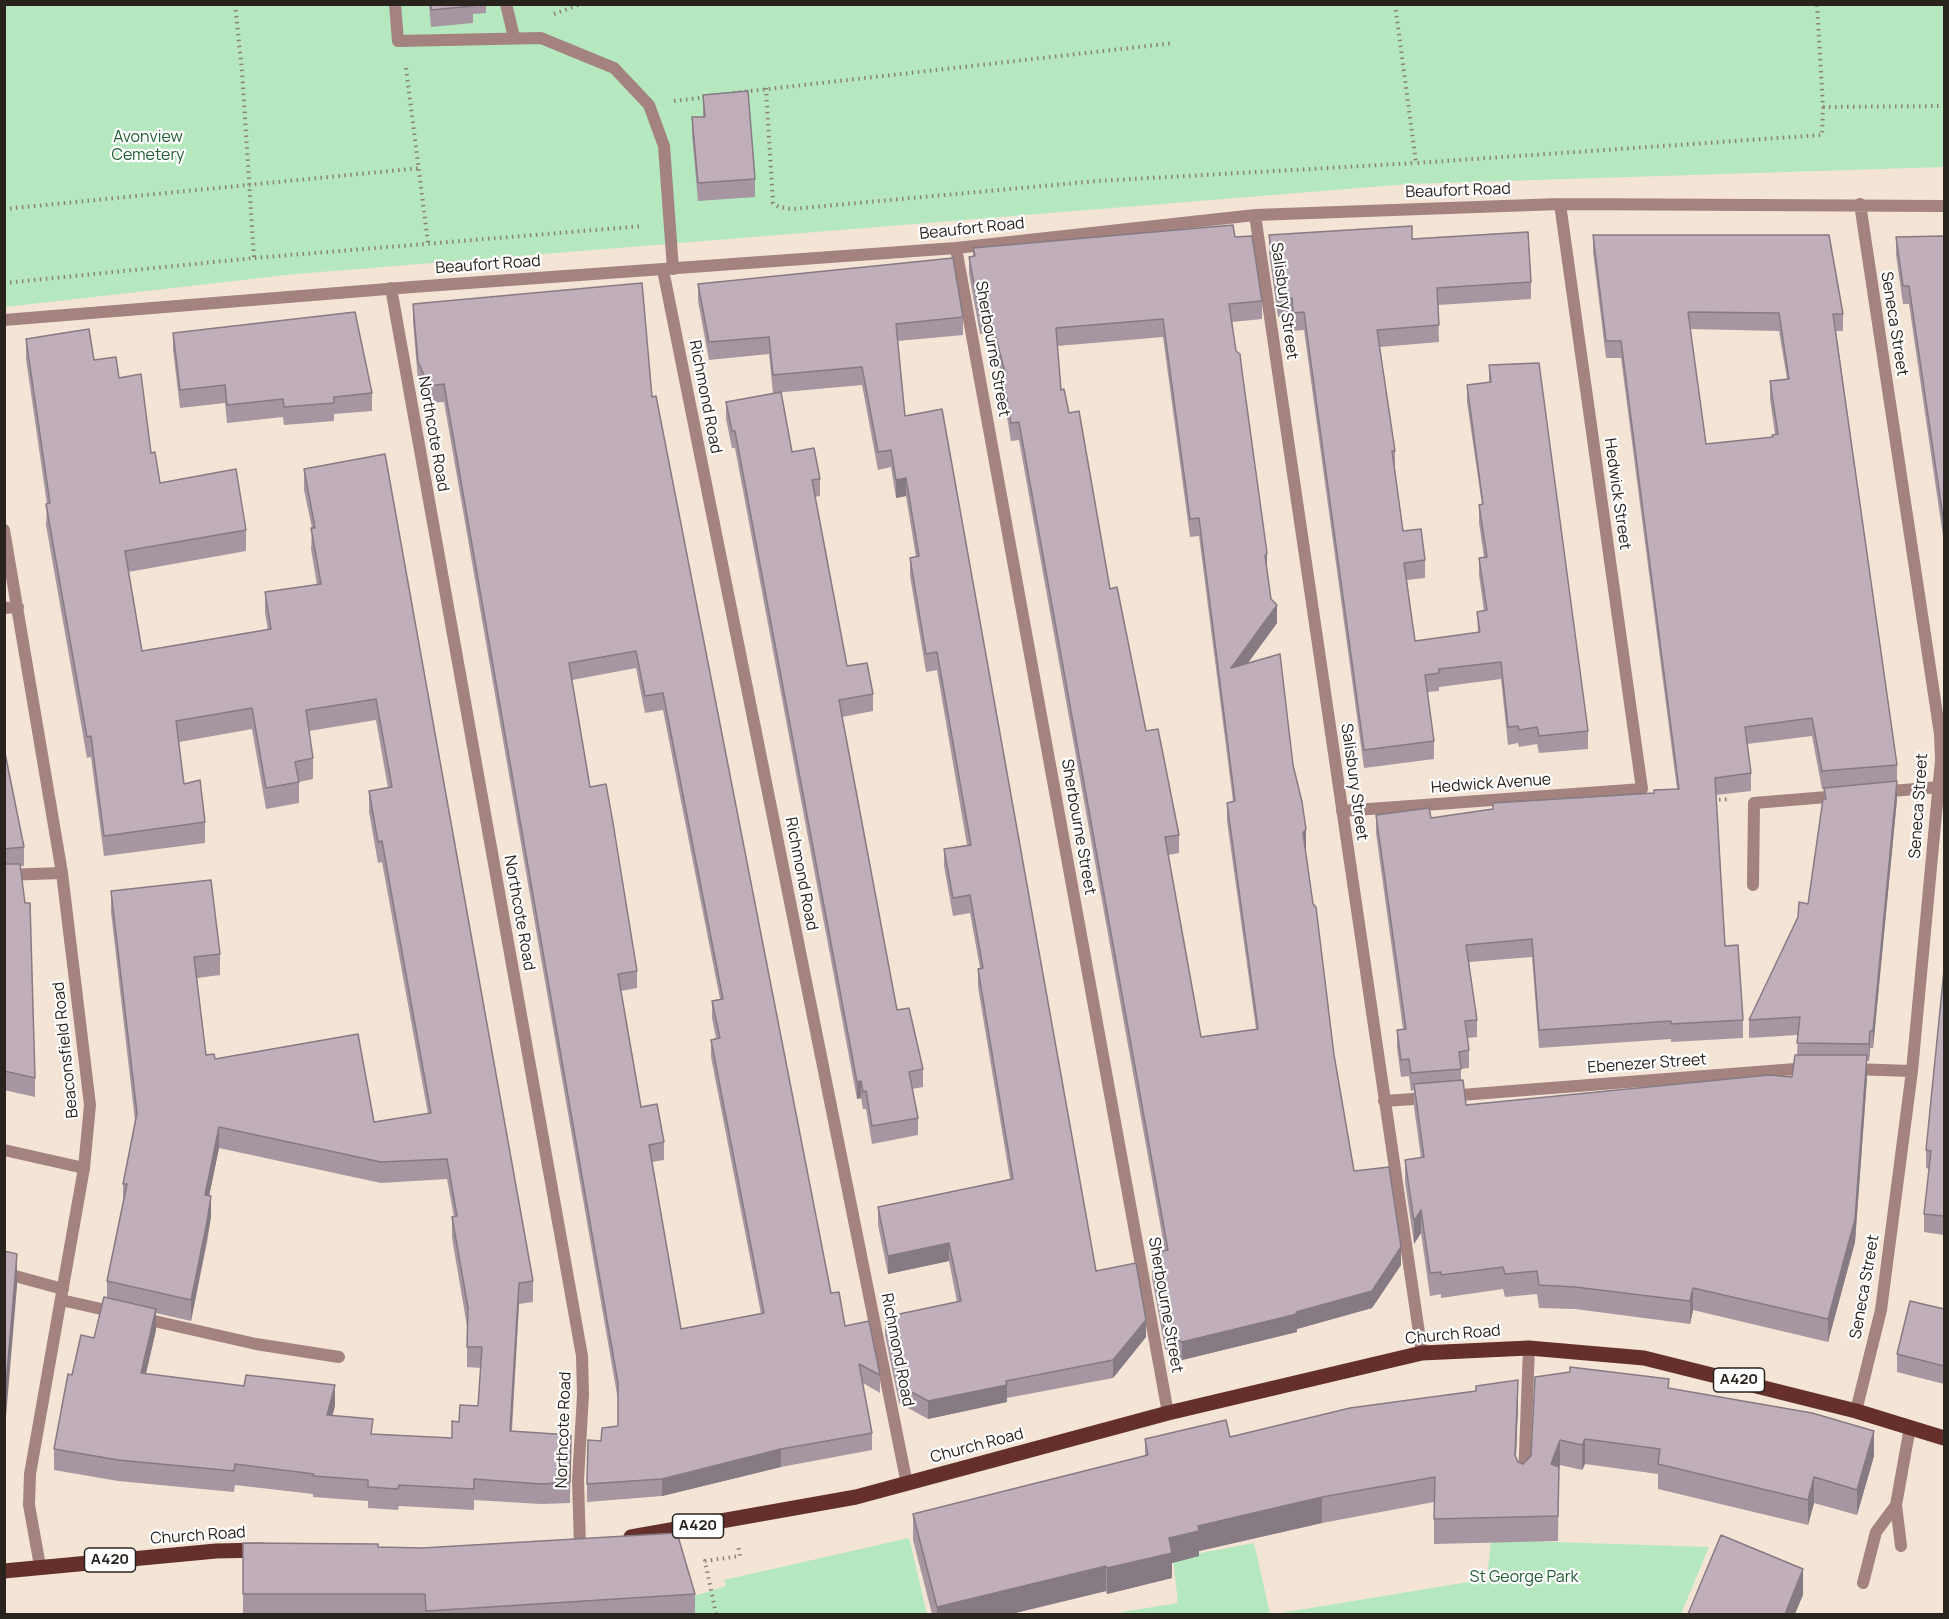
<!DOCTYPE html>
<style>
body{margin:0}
#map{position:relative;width:1949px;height:1619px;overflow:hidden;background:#f4e4d6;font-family:Manrope,sans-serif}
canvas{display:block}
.frame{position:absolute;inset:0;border:6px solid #29231e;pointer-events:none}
</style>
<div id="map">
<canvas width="1949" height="1619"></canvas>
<div class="frame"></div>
</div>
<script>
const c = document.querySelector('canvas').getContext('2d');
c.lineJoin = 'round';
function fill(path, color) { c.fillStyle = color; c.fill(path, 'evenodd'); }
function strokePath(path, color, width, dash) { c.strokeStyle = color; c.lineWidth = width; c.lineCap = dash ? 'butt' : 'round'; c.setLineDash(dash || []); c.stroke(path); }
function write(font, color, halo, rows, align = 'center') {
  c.font = font + ' Manrope,sans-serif'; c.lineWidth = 4.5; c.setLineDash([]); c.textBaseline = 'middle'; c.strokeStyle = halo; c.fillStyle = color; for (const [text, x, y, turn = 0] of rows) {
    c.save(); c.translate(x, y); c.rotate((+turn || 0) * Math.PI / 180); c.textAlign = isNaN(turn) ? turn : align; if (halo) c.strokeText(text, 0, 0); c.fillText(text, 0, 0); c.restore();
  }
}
const green = new Path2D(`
 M4 5H1944V167L1409 184 296 274 5 307Z
 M909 1538 927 1614H692L688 1598 726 1586 724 1580Z
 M1491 1540 1709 1547 1681 1614H1274L1487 1579Z
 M1254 1543 1270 1614H1109L1178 1603 1173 1558Z`);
const path = new Path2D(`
 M235 4 242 71 254 258
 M1395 4 1416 163 1822 135 1823 107 1817 4
 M554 14 581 4
 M406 68 428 243
 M766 88 773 203 779 207 792 209 1097 181 1416 163
 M733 93 1174 43
 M674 101 708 97
 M1823 107 1944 106
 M4 209 420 168
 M4 283 254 258 643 226
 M1713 800 1730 799
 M716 1614 705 1561 740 1556 738 1545`);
const lane = new Path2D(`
 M395 4 398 41 541 38 614 68 649 105 664 146 673 269
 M506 4 514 37
 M4 1150 84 1168
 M61 1300 115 1312
 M141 1318 256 1344 339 1357
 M1524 1479 1529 1348
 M1901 1546 1896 1505 1910 1427
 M1863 1583 1876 1532 1896 1505`);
const street = new Path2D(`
 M1255 215 1422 1353
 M956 248 1168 1413
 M663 270 907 1484
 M391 288 582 1356 583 1395 578 1480 580 1546
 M4 320 412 287 956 248 1255 215 1560 204 1944 206
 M4 530 62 873 90 1105 84 1168 30 1474 29 1505 40 1566
 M4 608 18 607
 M1880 792 1939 787
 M1342 811 1642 789 1560 204
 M4 875 62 873
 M1753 885 1754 803 1839 796
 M1852 1069 1912 1071
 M1448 1096 1808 1068
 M1384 1101 1428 1098
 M4 1273 63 1289
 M1856 1411 1881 1310 1912 1071 1941 760 1940 734 1860 204`);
const primary = new Path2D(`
 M631 1537 856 1497 1168 1413 1422 1353 1529 1348 1644 1358 1856 1411 1944 1438
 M4 1571 216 1551 262 1550`);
const wall = new Path2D(`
 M429 4H486V13L473 14V23L431 27Z
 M703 95 755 179V197L698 201 692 135V117H703Z
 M1269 235 1412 239 1531 282V299L1438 305 1439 342 1380 347 1395 451V468L1403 531 1425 560V578L1407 580 1415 641 1478 633 1477 612 1484 611 1479 575V558L1484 557 1479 523V505H1482L1467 402V385L1489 382V365L1588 731V749L1539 753 1537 744 1519 747 1518 743 1508 745 1501 679 1439 687V691L1427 692 1434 741V759L1364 768 1304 330 1293 331 1292 316 1278 317 1269 253Z
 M1593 235 1843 314V331H1836L1897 765V799L1873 1048H1870L1869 1061H1867V1078L1855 1242 1828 1342 1693 1310 1690 1324 1575 1309 1539 1308 1537 1294 1505 1297 1503 1289 1441 1298V1294L1430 1296 1421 1233 1414 1244 1405 1182V1160L1421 1158 1414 1107V1090L1411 1091 1409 1076 1401 1077 1397 1048V1030L1403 1029 1376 833V815L1431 818 1654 793 1677 789 1621 358H1606L1593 252ZM1690 329 1779 331 1787 379 1770 381V399L1775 434 1772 438 1706 444ZM1812 736 1822 789H1824V799L1808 904 1749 1020V1038L1798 1035 1797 1055 1792 1077 1466 1105 1461 1080V1069L1469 1068V1050L1467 1038 1477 1037V1020L1469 962 1532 957 1539 1048 1671 1039V1042L1743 1038V1020L1725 946 1716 795 1751 791V773L1747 744Z
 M1944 236V543L1909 304H1903L1896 255V237Z
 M1235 237 1262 301V319L1232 322 1267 571 1271 599 1277 623 1248 663 1293 765 1306 847 1305 848 1334 1055 1354 1171 1401 1265 1372 1308 1297 1329V1332L1182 1360 1165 1349 1152 1278V1260L1158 1259V1252L1165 1251 1019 440 1011 441 1003 394V381L990 333 980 334 969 274V257L973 256V248ZM1163 337 1190 537 1199 536 1233 801 1227 803V821L1256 1029 1201 1037 1168 855 1179 853V835L1146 731 1110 589 1069 413 1061 390 1057 346Z
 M698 284 963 317V335L898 341 905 416 1096 1271 1146 1337 1113 1378 1007 1398V1402L928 1419 899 1403 885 1335V1317L957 1302 949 1261 888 1274 878 1225V1207L1010 1179 978 987V969L980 968 970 913 953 916 944 866V849L967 845 937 670 926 672 910 576V558L916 557 906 496 896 498 891 467 878 470 862 385 773 393 769 354 709 360 698 301Z
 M413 304 652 397 831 1293 845 1326 880 1375V1393L863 1383 872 1433V1450L781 1467 662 1496 587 1502V1484L601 1441 618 1426V1400L444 402 429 403 418 380 413 322ZM636 668 645 713 663 710 720 999 712 1001V1018L716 1038 711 1040V1057L761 1314 681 1329 652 1162 664 1160V1142L641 1107 621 991 637 988V971L590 787 572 680Z
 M173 333 372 393V411L334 414V421L284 425 283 417 227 423 225 403 180 408 173 350Z
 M26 339 94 360 119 378 151 453 160 483 246 530V551L128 572 142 651 268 630 265 613V592L317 585 311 549 312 528 304 490V469L385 454 533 1281V1302L519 1304 512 1431 571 1435 570 1503 541 1504 474 1500V1510L399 1506 398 1510 368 1508V1501L313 1497V1494L235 1485 234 1492 118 1481 54 1470V1449L72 1375 94 1338 107 1298V1281L123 1204V1184L135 1121 111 912V891L220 954V975L197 978 206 1055 374 1122 428 1114 382 862 378 863 369 812V791L388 788 376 720 309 731 313 758V779L299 782V803L266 809 252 729 179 742 184 784 205 822V843L104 856 91 757 87 758 46 525 47 504 26 359ZM219 1148 381 1183 447 1179 454 1217H452V1238L467 1326V1367L481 1368 478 1406 459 1422 452 1438 373 1434 332 1415 335 1406 146 1374 156 1330V1313L191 1321 207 1243 211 1217 209 1196Z
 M726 402 792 452 820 479V496L815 497 847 666 873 694V711L842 717 897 1010 923 1069V1087L912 1089 918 1118V1135L872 1144 866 1109H863L861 1098 857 1099 735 448H732L726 419Z
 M4 748 24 847V866H21L35 1078V1097L4 1090Z
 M1944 970V1235L1924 1232V1214L1929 1169 1926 1168V1150Z
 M1944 1309V1384L1897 1372V1354Z
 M1535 1377 1669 1388 1874 1456 1857 1515 1814 1503 1808 1525 1658 1489V1474L1585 1464 1582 1470 1560 1465 1559 1468 1558 1541 1434 1544V1502L1322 1523 1199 1551V1556L1172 1563V1578L1107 1594 1106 1591 1011 1614H932L913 1540V1514L1145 1456V1439L1230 1437 1476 1391V1386L1518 1405 1516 1457 1518 1462 1523 1464 1531 1456Z
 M243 1543 378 1547 695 1594V1614H243Z`);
const shadedWall = new Path2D(`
 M906 478V496L896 498V480Z
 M1267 553V571L1265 574V556Z
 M1277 605V623L1231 686V668Z
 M1897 781V799L1873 1048V1031Z
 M1306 829V847L1303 851V833Z
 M1870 1031V1048L1869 1061V1044Z
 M1867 1055V1078L1855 1242 1828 1342V1319Z
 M861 1081V1098L857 1099V1082Z
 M219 1127V1148L205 1216V1195Z
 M6 1145V1177L4 1184V1152Z
 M211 1196V1217L191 1321V1300Z
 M1421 1210V1233L1414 1244V1221Z
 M949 1243V1261L888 1274V1256Z
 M1401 1247V1265L1372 1308 1297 1329V1332L1182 1360V1342L1296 1312Z
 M17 1254V1286L4 1440V1408Z
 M519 1283V1304L510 1452V1431Z
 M1693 1288V1310L1690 1324V1301Z
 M156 1309V1330L141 1394V1373Z
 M1146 1320V1337L1113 1378V1360Z
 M1518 1380V1405L1515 1481V1455Z
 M335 1385V1406L327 1436V1415Z
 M1007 1385V1402L928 1419V1401Z
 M1874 1431V1456L1857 1515V1490Z
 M1585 1439V1464L1582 1470V1445Z
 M1560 1440V1465L1559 1468 1558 1541 1559 1468 1551 1464Z
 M781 1449V1467L662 1496V1479Z
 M1814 1477V1503L1808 1525V1500Z
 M1322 1497V1523L1199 1551V1556L1172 1563V1578L1107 1594V1568L1169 1538 1198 1526Z
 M1106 1566V1591L1011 1614H937V1607Z
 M1803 1569V1595L1795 1614H1785Z`);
const building = new Path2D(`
 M431 4H473V6L431 10Z
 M748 91 755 179 698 183 692 117H705L703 95Z
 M1233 225 1235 237 1252 236 1262 301 1229 304 1236 351 1240 354 1242 371 1267 553 1265 556 1271 599 1277 605 1231 668 1280 654 1293 765 1302 802 1306 829 1303 833 1313 904 1316 907 1334 1055 1354 1171 1389 1167 1401 1247 1372 1291 1296 1312 1297 1314 1182 1342 1165 1331 1152 1260 1160 1259 1158 1252 1168 1250 1019 422 1011 423 1003 377 1006 376 990 315 980 316 969 257 975 256 973 248ZM1163 319 1190 519 1199 518 1235 801 1227 803 1258 1029 1201 1037 1165 837 1179 835 1158 729 1146 731 1117 587 1110 589 1079 411 1069 413 1064 389 1061 390 1056 328Z
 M1412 226V239L1528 232 1531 282 1437 288 1439 325 1377 330 1395 451H1392L1403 531 1421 529 1425 560 1404 563 1415 641 1480 632 1477 612 1487 610 1479 558 1487 557 1479 505 1483 504 1467 385 1491 382 1489 365 1539 363 1588 731 1539 736 1537 727 1519 730 1518 726 1508 727 1501 662 1439 669V673L1425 675 1434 741 1364 750 1304 312 1293 313 1292 298 1278 300 1269 235Z
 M1593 235H1829L1843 314H1833L1897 765 1822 771 1812 718 1745 727 1751 773 1715 778 1725 946 1738 945 1743 1020 1671 1024V1021L1539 1030 1532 939 1466 945 1477 1020 1465 1021 1469 1050 1459 1052 1461 1069 1411 1073 1409 1059 1401 1060 1397 1030 1406 1029 1376 815 1429 808 1431 818 1493 809V803L1654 793V790L1679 789 1621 341H1606ZM1688 312 1779 313 1789 379 1770 381 1778 434 1772 435 1773 437 1706 444Z
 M1944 236V524L1909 286H1903L1896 237Z
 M953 258 963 317 896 324 905 416 942 409 1096 1271 1136 1263 1146 1320 1113 1360 1006 1381 1007 1385 928 1401 899 1385 885 1317 961 1301 949 1243 888 1256 878 1207 1013 1179 978 969 983 968 970 895 953 898 944 849 971 845 937 652 926 654 910 558 919 556 906 478 896 480 891 450 878 452 862 367 773 375 769 337 709 342 698 284Z
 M642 283 652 397 656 396 831 1293 839 1292 845 1326 869 1321 880 1375 859 1364 872 1433 781 1449 662 1479 587 1484 588 1440 601 1441 602 1428 618 1426V1383L444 384 429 386 418 362 413 304ZM636 651 645 696 663 693 723 999 712 1001 720 1038 711 1040 764 1313 681 1329 649 1145 664 1142 657 1104 641 1107 618 974 637 971 613 823 606 784 590 787 569 663Z
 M355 312 372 393 334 397V403L284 407 283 399 227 405 225 385 180 390 173 333Z
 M89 329 94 360 116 357 119 378 141 374 151 453 155 452 160 483 236 469 246 530 125 551 142 651 271 629 265 592 321 584 311 528H315L304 469 385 454 533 1281 519 1283 510 1431 571 1435 570 1482 541 1484 474 1479V1489L399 1485 398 1489 368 1487V1480L313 1476 314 1474 235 1464 234 1471 118 1460 54 1449 68 1374 72 1375 81 1335 94 1338 104 1297 156 1309 141 1373 244 1386 246 1375 335 1385 327 1415 373 1419 371 1434 452 1438V1421L459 1422 460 1405 478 1406 482 1347H467L468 1308 452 1217 457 1216 447 1159 381 1162 219 1127 205 1195 211 1196 207 1222 191 1300 107 1281 127 1184H123L137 1113 111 891 211 880 220 954 194 957 206 1055 214 1054 215 1059 358 1034 374 1122 431 1113 382 841 378 842 369 791 392 787 376 699 306 710 313 758 295 762 299 782 266 788 252 708 176 721 184 784 200 780 205 822 104 836 91 736 87 737 46 504 50 503 26 339Z
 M781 392 792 452 814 448 820 479 812 480 847 666 867 663 873 694 839 700 897 1010 909 1008 923 1069 909 1072 918 1118 872 1126 866 1091 863 1092 861 1081 857 1082 735 431H732L726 402Z
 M4 748 24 847 4 849Z
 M1897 781 1873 1031H1870L1869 1044 1797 1043 1800 1017 1749 1020 1798 917 1799 902 1808 904 1823 799H1826L1824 788Z
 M4 864H20L25 903H30L35 1078 4 1071Z
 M1944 970V1216L1924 1214 1931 1151 1926 1150Z
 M1795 1055H1867L1855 1219 1828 1319 1693 1288 1690 1301 1575 1287 1539 1285 1537 1271 1505 1274 1503 1267 1441 1275V1272L1430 1273 1421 1210 1414 1221 1405 1160 1424 1157 1414 1084 1463 1080 1466 1105 1769 1075 1792 1077Z
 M4 1251 17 1254 4 1408Z
 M1910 1301 1944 1309V1366L1897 1354Z
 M1570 1367 1669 1379 1668 1388 1812 1413 1874 1431 1857 1490 1814 1477 1808 1500 1658 1464 1660 1449 1585 1439 1582 1445 1560 1440 1551 1464 1559 1467 1558 1516 1434 1519 1435 1477 1322 1497 1198 1526 1199 1531 1169 1538 1172 1553 1107 1568 1106 1566 937 1607 913 1514 1148 1455 1145 1439 1226 1420 1230 1437 1350 1408 1476 1391V1386L1518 1380 1515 1455 1518 1462 1523 1464 1531 1456 1535 1377 1570 1372Z
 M677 1533 695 1594 426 1611 425 1594H243V1543L378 1544V1547L422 1548Z
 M1721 1535 1803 1569 1785 1614H1688Z`);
const shields = [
 [1739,1380,51],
 [698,1526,51],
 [110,1560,51]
];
const shieldNames = [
 ["A420",1739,1380],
 ["A420",698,1526],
 ["A420",110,1560]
];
const parkNames = [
 ["Avonview",148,138],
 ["Cemetery",148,156],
 ["St George Park",1524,1578]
];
const streetNames = [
 ["Beaufort Road",1458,191,-2],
 ["Beaufort Road",972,229,-6],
 ["Beaufort Road",488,265,-4],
 ["Salisbury Street",1284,301,82],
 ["Seneca Street",1894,324,81],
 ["Sherbourne Street",992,349,80],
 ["Richmond Road",705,397,79],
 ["Northcote Road",433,434,80],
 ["Hedwick Street",1617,494,82],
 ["Salisbury Street",1354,782,82],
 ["Hedwick Avenue",1491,784,-4],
 ["Seneca Street",1919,806,-86],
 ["Sherbourne Street",1078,827,80],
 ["Richmond Road",801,874,79],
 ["Northcote Road",519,913,80],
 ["Beaconsfield Road",66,1050,-96],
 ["Ebenezer Street",1647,1064,-4],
 ["Seneca Street",1865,1287,-80],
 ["Sherbourne Street",1165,1305,80],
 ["Church Road",1453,1335,-5],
 ["Richmond Road",897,1350,79],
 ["Northcote Road",564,1430,-88],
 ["Church Road",977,1446,-15],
 ["Church Road",198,1536,-4]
];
fill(green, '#b5e8be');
strokePath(path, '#8c8178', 4, [1.5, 4.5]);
strokePath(lane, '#a3827f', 12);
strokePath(street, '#a3827f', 12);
strokePath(primary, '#65302c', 15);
fill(wall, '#a596a1');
fill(shadedWall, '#867a83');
fill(building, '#c0afbb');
strokePath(building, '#867a83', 1.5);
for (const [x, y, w] of shields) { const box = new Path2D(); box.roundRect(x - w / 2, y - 12, w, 24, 4.5); c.fillStyle = '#fff'; c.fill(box); strokePath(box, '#29231e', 1.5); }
write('bold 15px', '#29231e', null, shieldNames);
write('16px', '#1f5e31', '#fff', parkNames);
write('16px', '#29231e', '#fff', streetNames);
</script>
